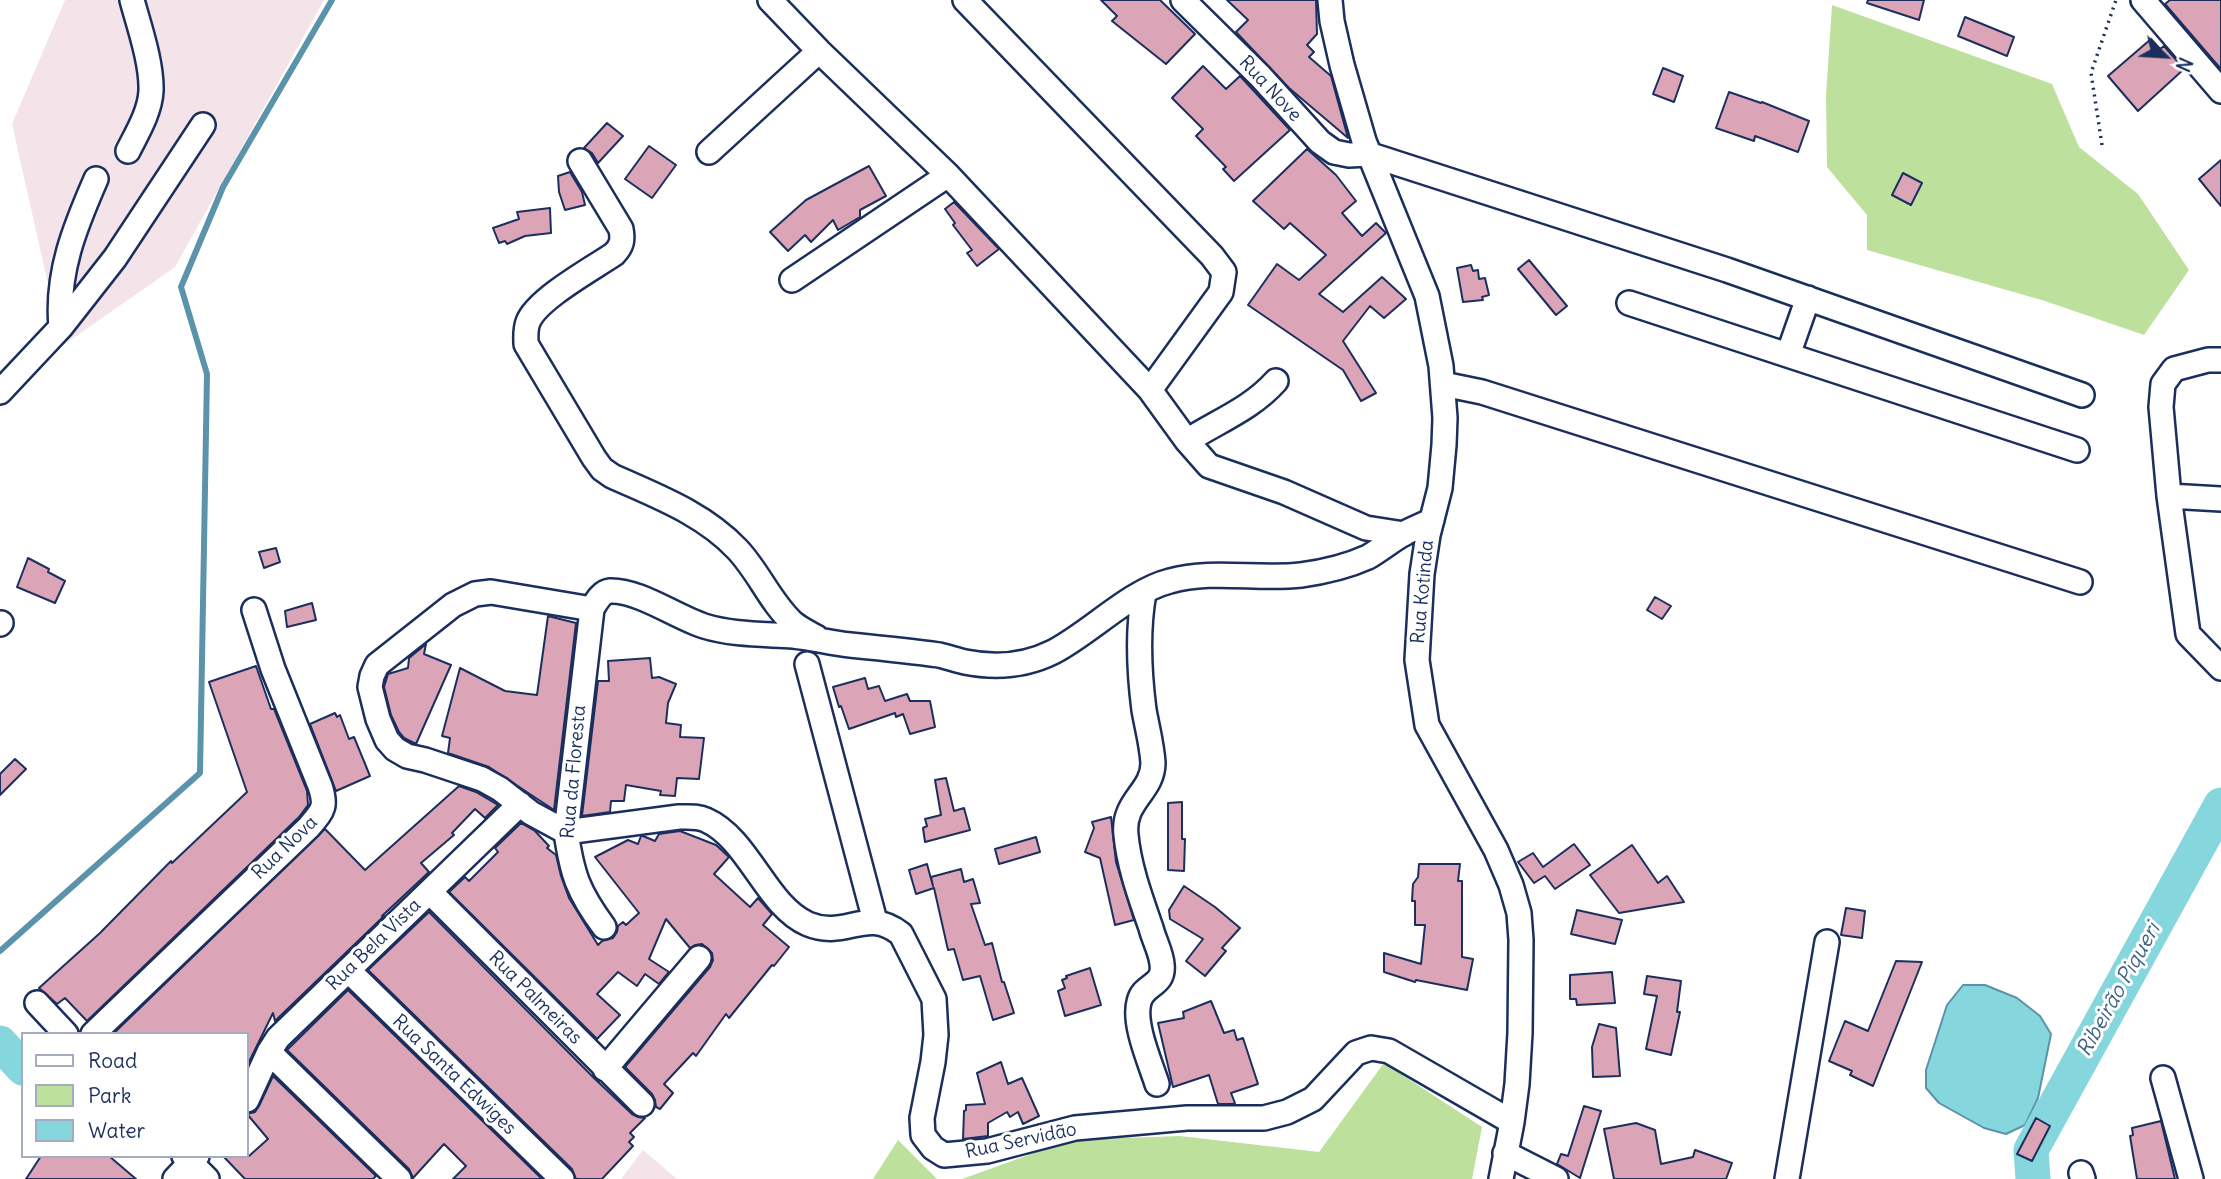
<!DOCTYPE html>
<meta charset="utf-8">
<style>
body{margin:0}
#map{position:relative;width:2221px;height:1179px;overflow:hidden;background:#fff;font-family:Delius,sans-serif}
canvas{display:block}
.legend{position:absolute;left:21px;top:1032px;width:228px;height:126px;box-sizing:border-box;background:#fff;border:2px solid #a4acbf;margin:0;padding:9px 12px;list-style:none;font-size:21px;color:#1b2f5e}
.legend li{display:flex;align-items:center;gap:14px;height:35px}
.legend b{width:35px;border:2px solid #a4acbf}
.north{position:absolute;left:2130px;top:21px;width:70px;height:70px;-webkit-text-stroke:5px #fff;paint-order:stroke;rotate:114deg;font-size:19px;font-weight:700;line-height:28px;text-align:center;color:#1b2f5e}
.north::after{content:'';display:block;margin:auto;width:24px;height:32px;background:#1b2f5e;clip-path:polygon(50% 0,100% 100%,50% 72%,0 100%)}
</style>
<div id="map">
<canvas width="2221" height="1179"></canvas>
<ul class="legend">
<li><b style="height:9px;background:#fff"></b>Road</li>
<li><b style="height:19px;background:#bde19c"></b>Park</li>
<li><b style="height:19px;background:#85d6dd"></b>Water</li>
</ul>
<div class="north">N</div>
</div>
<script>
const c = document.querySelector('canvas').getContext('2d');
c.lineJoin = 'round';
function fill(path, color) { c.fillStyle = color; c.fill(path, 'evenodd'); }
function strokePath(path, color, width, dash) { c.strokeStyle = color; c.lineWidth = width; c.lineCap = dash ? 'butt' : 'round'; c.setLineDash(dash || []); c.stroke(path); }
function write(font, color, halo, rows, align = 'center') {
  c.font = font + ' Delius,sans-serif'; c.lineWidth = 6; c.setLineDash([]); c.textBaseline = 'middle'; c.strokeStyle = halo; c.fillStyle = color; for (const [text, x, y, turn = 0] of rows) {
    c.save(); c.translate(x, y); c.rotate((+turn || 0) * Math.PI / 180); c.textAlign = isNaN(turn) ? turn : align; if (halo) c.strokeText(text, 0, 0); c.fillText(text, 0, 0); c.restore();
  }
}
const built = new Path2D(`
 M65 0H324L175 267 62 346 12 124Z
 M643 1150 677 1179H621Z`);
const green = new Path2D(`
 M1832 5 2052 84 2079 147 2138 194 2189 270 2144 335 2045 301 1867 250V215L1827 167 1826 96Z
 M1384 1063 1482 1127 1472 1179H962L1070 1140 1180 1136 1319 1152Z
 M898 1140 937 1179H873Z`);
const water = new Path2D(`
 M1963 985H1985L2017 998 2040 1016 2051 1034 2038 1098 2025 1125 2006 1134 1984 1128 1939 1103 1926 1088V1070L1947 1005Z`);
const stream = new Path2D(`
 M0 951 200 773 207 374 181 287 223 187 332 0`);
const river = new Path2D(`
 M0 1043 23 1068
 M2033 1179 2031 1150 2221 805`);
const building = new Path2D(`
 M1101 0H1160L1195 34 1166 64 1112 21 1117 16Z
 M1227 0H1316L1317 34 1307 45 1314 52 1309 57 1331 76 1348 138 1289 88 1236 32 1248 20Z
 M1868 0H1924L1919 20 1867 3Z
 M2170 0H2221V69L2165 4Z
 M1965 17 2014 37 2007 56 1958 36Z
 M2151 39 2160 49 2164 46 2184 69 2138 111 2108 76Z
 M1203 66 1226 89 1240 76 1290 130 1234 181 1223 169 1226 167 1196 136 1203 129 1172 98Z
 M1663 68 1683 76 1674 102 1653 94Z
 M1729 92 1761 103 1762 102 1809 121 1798 152 1755 136 1754 141 1716 128Z
 M607 123 623 136 598 163 592 153 584 148Z
 M649 146 676 165 652 198 625 179Z
 M1307 149 1336 175 1356 201 1342 213 1362 236 1376 223 1386 233 1319 294 1343 312 1382 277 1406 299 1384 318 1370 306 1343 341 1376 393 1361 401 1343 370 1248 305 1277 264 1299 280 1326 255 1290 223 1284 229 1253 201Z
 M2221 160V206L2199 179Z
 M869 166 886 196 860 210V217L838 230 833 220 811 242 805 235 788 251 770 232 806 200Z
 M570 172 582 192 585 205 565 210 559 192 558 176Z
 M1903 173 1922 183 1911 205 1892 195Z
 M954 202 999 249 977 266 967 253 972 250 953 225 955 223 945 209Z
 M550 208 551 233 525 236 507 244 505 241 499 243 493 228 519 219 517 212Z
 M1529 260 1567 306 1556 315 1518 269Z
 M1471 265 1473 271 1478 270 1479 279 1485 278 1489 295 1482 297 1483 300 1463 302 1457 268Z
 M276 548 280 562 264 568 259 552Z
 M28 558 49 569 48 572 65 581 55 603 17 587Z
 M1655 597 1671 606 1662 619 1647 610Z
 M312 603 316 620 287 627 285 611Z
 M548 616 576 623 554 810 489 767 448 753 450 738 442 736 460 668 505 691 537 695Z
 M426 644 424 654 451 665 416 744 404 738 399 732 391 715 384 687 388 674 408 668 409 658Z
 M650 658 652 678 659 677 676 684 668 703 666 723 681 725 680 737 704 738 699 779 677 778 675 796 660 795 661 791 626 785 624 801H611L610 812 582 816 598 681H609L608 661Z
 M256 666 271 709H274L307 791 308 805 299 817 87 1021 65 998 57 1004 39 988 100 933 171 861 172 863 247 792 209 682Z
 M865 678 868 689 879 686 885 701 907 694 910 701H930L935 727 910 734 903 714 896 717 895 713 849 729 841 706 839 707 833 687Z
 M335 713 337 717 340 715 349 739 354 737 370 776 336 791 310 724Z
 M15 759 26 769 0 795V774Z
 M946 778 954 811 964 808 970 830 925 842 923 828 927 826 925 819 941 815 935 780Z
 M459 786 476 792 498 805 485 818 475 809 452 833 454 835 421 863 429 872 382 916H384L275 1021 273 1013 247 1066V1034H113L325 829 365 870Z
 M1182 802V839H1185L1184 871 1168 870V803Z
 M1111 817 1116 862 1134 920 1115 925 1100 858 1085 852 1094 828 1092 822Z
 M521 823 535 831 549 846 547 848 556 855 561 876 569 898 598 945 602 941 613 938 617 932 618 926 623 922 626 925 639 913 595 857 628 840 638 844 641 836H643L655 841 659 834 680 831 716 845 729 857 714 874 750 907 758 898 772 914 763 925 789 947 774 966 772 965 729 1018 726 1014 696 1056 693 1053 664 1084 673 1093 660 1109 656 1107 655 1100 652 1094 625 1067 710 967 713 960 712 953 702 944 695 945 690 948 666 919 649 959 669 972 659 984 645 974 637 986 618 972 597 994 620 1015 597 1039 449 892 465 877 469 881 498 852 495 848Z
 M1036 837 1040 852 999 864 995 849Z
 M1574 844 1590 865 1555 889 1545 876 1534 883 1518 862 1533 853 1543 867Z
 M1632 845 1658 883 1667 876 1684 902 1619 913 1590 875Z
 M927 864 933 886 931 877 961 869 964 882 973 879 980 903 971 904 985 945 992 943 1002 982H1004L1014 1013 993 1020 980 976 963 980 954 949 948 950 934 888 916 894 909 870Z
 M1419 864H1460L1458 881H1462V957L1473 959 1467 990 1416 980 1415 982 1384 972V953L1421 964 1425 925H1415V901H1412L1413 884 1418 877Z
 M1184 886 1215 907 1240 928 1222 948 1226 951 1205 976 1186 961 1203 939 1170 919 1169 910Z
 M1846 908 1865 911 1862 938 1841 935Z
 M1577 910 1622 920 1615 944 1571 934Z
 M429 912 595 1079 632 1114 638 1117 645 1118 630 1133 634 1137 629 1142 633 1146 602 1179H576L572 1169 368 970Z
 M1896 961 1922 962 1873 1086 1850 1075 1852 1071 1829 1061 1845 1021 1868 1031Z
 M1090 968 1101 1005 1065 1016 1058 991 1065 988 1062 980 1067 978 1066 976Z
 M1612 972 1615 1003 1577 1005 1576 999H1570V975Z
 M1647 976 1681 981 1677 1012H1680L1671 1055 1646 1049 1657 996 1644 994Z
 M348 990 542 1179H453L466 1166 444 1144 413 1178 409 1169 287 1050Z
 M1211 1001 1224 1033 1234 1030 1237 1040 1243 1038 1258 1084 1231 1093 1235 1103 1232 1104H1218L1209 1075 1173 1087 1158 1023 1184 1018 1183 1012Z
 M1599 1024 1616 1028 1620 1076 1593 1077 1592 1047Z
 M1001 1062 1008 1084 1022 1078 1039 1116 1023 1124 1018 1112 1010 1117 1007 1112 988 1123V1136L963 1139 964 1111 966 1110V1105L985 1104 977 1073Z
 M273 1076 376 1176 373 1179H245L223 1156H249L268 1139 247 1114 255 1112 259 1106Z
 M1584 1106 1601 1111 1580 1178 1557 1164 1561 1154 1568 1156Z
 M2036 1118 2050 1126 2032 1161 2017 1154Z
 M2161 1121 2175 1179H2137L2130 1136 2133 1135 2132 1128Z
 M1636 1123 1655 1130 1661 1164 1693 1157 1695 1150 1698 1151 1732 1163 1726 1179H1614L1604 1129Z
 M41 1156H109L136 1179H26Z`);
const path = new Path2D(`
 M2102 145 2091 73 2116 0`);
const minor = new Path2D(`
 M770 0 819 51 948 175 1150 390 1187 441 1209 466 1284 492 1366 528 1404 534
 M965 0 1212 256 1224 272 1221 292 1150 390
 M1183 0 1260 76 1320 142 1334 152 1349 155 1368 154 1727 270 2082 395
 M1330 0 1332 21 1342 65 1364 141 1427 296 1441 366 1445 418 1444 445 1440 488 1428 535 1422 574 1417 660 1427 725 1496 850 1511 885 1519 913 1521 940 1520 1033 1517 1084 1512 1122 1501 1179
 M2143 0 2221 91
 M128 151C137 133 150 112 151 91 152 63 139 26 132 0
 M709 152 819 51
 M580 161 621 229C623 240 622 246 614 254 592 269 537 299 528 322 525 330 526 337 526 344L594 458 602 469 612 476C656 496 703 513 737 549 759 572 770 602 793 623 800 629 809 633 816 637
 M792 280 948 175
 M1629 303 2077 450
 M61 327C56 273 75 227 96 179
 M1788 355 1808 298
 M2221 360H2208L2174 369 2163 384 2161 407 2169 496 2188 634 2221 668
 M1443 384 1482 392 2080 582
 M0 392 61 327 115 258 203 125
 M1187 441C1218 421 1251 409 1276 381
 M2169 496 2221 499
 M1144 593C1137 631 1139 671 1144 710 1147 727 1152 745 1153 763 1153 792 1122 801 1126 835 1129 867 1141 899 1151 928 1154 940 1161 952 1162 964 1165 987 1143 983 1139 1002 1133 1024 1150 1062 1157 1084
 M592 609 491 592 475 594 453 605 377 665 372 676 370 687 378 719 387 740 395 749 407 756 425 760 482 779 500 789 531 813 566 832 679 817C689 817 698 816 706 820 749 839 766 906 808 924 846 940 866 906 901 934L934 999 936 1035 933 1062 922 1118 923 1135 933 1148 944 1155 987 1151 1075 1128 1187 1118H1264L1287 1112 1313 1099 1356 1053 1371 1048 1389 1051 1512 1122
 M0 624 1 623
 M807 664 875 921
 M430 892 642 1104
 M604 927C578 892 572 874 566 832L592 609C596 602 601 592 610 591 639 590 676 617 704 626 733 635 763 634 793 636 812 638 831 643 850 645 880 648 910 651 939 655 948 657 956 660 965 662 995 668 1025 666 1053 652 1090 633 1130 591 1170 581 1212 569 1258 580 1301 575 1323 572 1348 566 1368 557 1380 550 1391 541 1403 534 1412 529 1423 525 1432 520
 M348 970 562 1179
 M37 1003 66 1034
 M93 1034 309 827C323 810 327 807 320 786L273 669 254 610
 M269 1052 399 1179
 M605 1069 699 958
 M2163 1078 2191 1179
 M247 1100 269 1052 278 1038 520 804
 M1505 1153 1556 1179
 M184 1156 207 1179
 M2081 1173 2083 1179
 M175 1179 197 1156
 M1787 1179 1827 942`);
const streetNames = [
 ["Rua Nove",1270,89,47],
 ["Rua Kotinda",1423,592,-85],
 ["Rua da Floresta",574,772,-85],
 ["Rua Nova",285,848,-44],
 ["Rua Bela Vista",374,945,-44],
 ["Rua Palmeiras",535,998,45],
 ["Rua Santa Edwiges",454,1075,44],
 ["Rua Servidão",1021,1141,-12]
];
const waterNames = [
 ["Ribeirão Piqueri",2119,990,-61]
];
fill(built, '#f4e4e9');
fill(green, '#bde19c');
fill(water, '#85d6dd');
strokePath(water, '#5b93aa', 2);
strokePath(stream, '#5b93aa', 6);
strokePath(river, '#85d6dd', 35);
fill(building, '#dca4b7');
strokePath(building, '#1b2f5e', 2);
strokePath(minor, '#1b2f5e', 28);
strokePath(path, '#1b2f5e', 3.5, [2, 5]);
strokePath(minor, '#fff', 23);
write('19px', '#1b2f5e', '#fff', streetNames);
write('italic 21px', '#3b6184', '#fff', waterNames);
</script>
